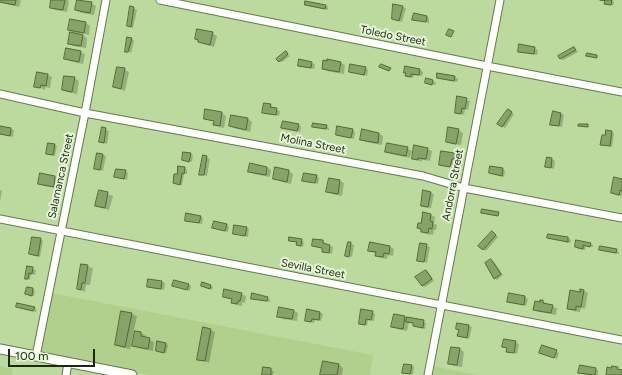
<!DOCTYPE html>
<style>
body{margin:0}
#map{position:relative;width:622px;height:375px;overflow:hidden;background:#bdda9e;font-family:Figtree,sans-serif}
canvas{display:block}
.scale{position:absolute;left:8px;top:349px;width:87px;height:18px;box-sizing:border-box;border:2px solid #1e2811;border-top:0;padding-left:5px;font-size:12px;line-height:14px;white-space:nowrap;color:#1e2811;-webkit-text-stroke:3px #e6f5d7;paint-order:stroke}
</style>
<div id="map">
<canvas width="622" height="375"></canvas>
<div class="scale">100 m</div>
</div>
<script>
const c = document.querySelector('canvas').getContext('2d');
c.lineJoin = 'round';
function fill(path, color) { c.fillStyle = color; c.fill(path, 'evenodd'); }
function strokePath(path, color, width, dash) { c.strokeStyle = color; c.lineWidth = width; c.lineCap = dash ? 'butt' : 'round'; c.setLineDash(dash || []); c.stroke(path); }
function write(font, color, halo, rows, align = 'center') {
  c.font = font + ' Figtree,sans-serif'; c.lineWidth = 4; c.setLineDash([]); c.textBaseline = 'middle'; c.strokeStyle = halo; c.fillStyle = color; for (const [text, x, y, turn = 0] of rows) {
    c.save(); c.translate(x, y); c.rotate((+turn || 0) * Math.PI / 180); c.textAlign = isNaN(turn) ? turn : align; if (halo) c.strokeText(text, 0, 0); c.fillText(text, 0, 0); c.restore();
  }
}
const built = new Path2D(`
 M51 293 373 355 370 375H149L40 354Z
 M0 366 13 369 12 375H0Z
 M432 366 478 375H431Z`);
const shadow = new Path2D(`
 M0 0H19L21 1 19 7 1 3Z
 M52 0H67L69 1 67 12 55 10 51 7Z
 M605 0H611L614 2 613 6 605 3Z
 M91 3 96 6 94 15 81 13 76 10Z
 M306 5H325L328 7V10Z
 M394 5 406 8 402 22 393 19Z
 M131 7 137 10 133 28 128 26Z
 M427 17 429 18V23L414 19Z
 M71 21 86 23 90 26 89 35 79 33 87 38 86 48 73 46 69 43 78 35 69 30Z
 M212 33 217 36 214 47 204 44 196 39Z
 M132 39 134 41 131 53 126 51Z
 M520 45 538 50 537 55 519 51Z
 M574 48 578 52 563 60 561 59Z
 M80 52 85 54 83 64 70 61 65 59Z
 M286 53 290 56 282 62 279 61Z
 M300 61 315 64 314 69 299 66Z
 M341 63 345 65 344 74 327 71 323 69Z
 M365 68 368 70 367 76 350 72Z
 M124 69 129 72 125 91 114 87Z
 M420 70 423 72 422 76 414 75 413 78 406 76 407 74 405 72Z
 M438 74 455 77 458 79 457 82 440 79 438 78Z
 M47 75 52 77 50 88 45 87V90L35 86Z
 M74 78 79 81 77 94 67 92 63 89Z
 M426 80 436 82 435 85 426 83Z
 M458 98 470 101 468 110 465 109 464 115 456 112Z
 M270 105 273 107V108L280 111 279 116 263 112Z
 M508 110 514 114 505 128 499 124Z
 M553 112 564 115 562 127 551 124Z
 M222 113 226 116 224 128 219 127 215 124V122L205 118Z
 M248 119 252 122 250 132 234 128 230 126Z
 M298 125 301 126 300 132 282 128Z
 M313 126H327L329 128V130Z
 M0 127 14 130 13 137 0 134Z
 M103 129 109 131 107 144 101 142Z
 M353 130 355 132 354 139 337 135Z
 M458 130 463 133 461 145 451 144 447 141Z
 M363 131 379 134 383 136 382 145 366 142 361 139Z
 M612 132 614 134 612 147 601 144 606 136Z
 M54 145 57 146 55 156 47 154Z
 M407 148 412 151 410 158 391 154 386 152Z
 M427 149 432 151 430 161 422 160V162L413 158Z
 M98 154 106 156 103 171 95 169Z
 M190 154 193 155 192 162 183 160Z
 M454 154 459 157 458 161 456 160 455 166 443 164V166L440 164Z
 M203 156 210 159 207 176 200 174Z
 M548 158 555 161 554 169 546 166Z
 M267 167 271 170 270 177 254 174 249 171Z
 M185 168 187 170V174H184L182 185 174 183 178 176Z
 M503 169 505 171 504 177 490 173Z
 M125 171 128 173 127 180 115 177Z
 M289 171 293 174 291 184 279 181 274 179Z
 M317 176 319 178 318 184 304 180Z
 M54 177 59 179 58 188 44 186 39 183Z
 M330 179 340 181 344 183 342 196 332 194 328 192Z
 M622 180V197L612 193Z
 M0 190 2 191 0 202Z
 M100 191 113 196 109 210 96 206Z
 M431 193 434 194 431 208 424 207 422 205Z
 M431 215 435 217 434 224 437 225 436 230H434L433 235 426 234 418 228Z
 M200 217 203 218 202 224 186 220Z
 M227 225 229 227 228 232 214 228Z
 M246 228 249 229 248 237 234 233Z
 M495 234 498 237 486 251 483 249Z
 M549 235 568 238 571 240 570 243 551 239 549 238Z
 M40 239 43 241 40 257 33 255 31 254Z
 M290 240H301L304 242 303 247 297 244 298 243Z
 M323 241 325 243V245L333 247 332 254 323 251V248L313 245Z
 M577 241 590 244 593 245V247L586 246 585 250 578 249 576 247Z
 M349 243 354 245 352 257 346 255Z
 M421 244 430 247 427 263 418 260Z
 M390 247 394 249 393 256 388 255 387 259 381 258 376 255 377 254 369 251Z
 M600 250H616L619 252V254Z
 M491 260 494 262 503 275 497 280 494 278 489 271 490 270Z
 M82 265 93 268 90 285H86L85 292 78 289Z
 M27 267 36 270 35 275 31 274 30 280 26 278Z
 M426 271 429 273 434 281 425 287 422 286Z
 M162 282 165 283 164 290 148 287Z
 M189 285 191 286 190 291 174 286Z
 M211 286 213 287 212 290 205 287Z
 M33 289 35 291 34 296 26 294Z
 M584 291 588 293 585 309 581 308 580 312 573 311 568 308Z
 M241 294 246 296 245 303 242 302V306L237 305 233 303V300L224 297Z
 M525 297 528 299 526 306 508 301Z
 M252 298H267L270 300V302Z
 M543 301 547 305 557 308 556 315 539 312 534 310Z
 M20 308H34L37 310 36 312Z
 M294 311 298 313 297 321 283 319 278 316Z
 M122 312 132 314 137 316 130 349 120 347 116 345Z
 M372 312 375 314 374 321 368 320 367 326 360 323Z
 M320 313 323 314 321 321 315 320 314 323 306 321Z
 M405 317 426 323 425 329 417 327 414 326V323L409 322 407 331 397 329 392 327Z
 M469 326 472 327 469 339 459 336Z
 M211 330 215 332 209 363 198 359Z
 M136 332 141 333 146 336 145 338 154 342 153 351 138 348 133 345Z
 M505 340 519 344 517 354 507 351 508 348 503 346Z
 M165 344 168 345 166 353 157 351Z
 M543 346 559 353 557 359 543 354Z
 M452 348 460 349 464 352 462 367 454 366 449 363Z
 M339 365 343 368 342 375H321Z
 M411 366 414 367 413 375 403 372Z
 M264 368 274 371 273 375H263Z
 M596 369 598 370V375H586L579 373Z`);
const building = new Path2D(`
 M0 0H16L15 5 0 2Z
 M51 0H65L63 10 50 8Z
 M77 0 92 2 90 13 75 10Z
 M600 0H612L611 5 604 4 605 1Z
 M305 1 326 5 325 9 305 5Z
 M393 4 403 6 399 21 392 19Z
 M130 6 134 7 131 27 127 26Z
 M414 13 427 16 426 22 412 20Z
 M70 19 86 22 84 33 68 30Z
 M197 29 213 32 210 45 198 42V40L195 39Z
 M449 29 454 31 451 37 446 35Z
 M70 32 83 35 81 46 68 44Z
 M127 37 132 38 128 52H125Z
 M519 44 535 47 534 54 518 52Z
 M574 47 576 50 560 59 558 56Z
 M66 48 81 51 79 62 64 59Z
 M286 51 288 54 279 62 276 59Z
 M587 53 597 55V58L586 56Z
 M299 59 312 62 311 68 298 66Z
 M327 59 341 62 339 72 322 69 323 60 327 61Z
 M350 64 366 67 364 75 349 72Z
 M381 64 391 68 389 71 379 67Z
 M405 66 420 69 419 75 411 74V77L405 76 406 73H404Z
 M117 67 125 68 121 89 113 87Z
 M37 72 48 74 46 86 41 85 40 88 34 87Z
 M437 73 455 76 454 81 437 78Z
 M64 76 75 77 72 92 62 90Z
 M426 78 433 80 432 85 425 83Z
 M457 96 467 98 465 109 462 108 461 114 455 113Z
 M264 103 271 104 270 107 277 108 276 115 262 113Z
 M205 109 222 112 220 126 213 125 214 121 204 119Z
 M508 109 512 112 502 127 497 124Z
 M553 111 561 113 559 126 550 125Z
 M231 115 248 118 246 130 229 126Z
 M283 121 299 124 297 131 281 128Z
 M313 123 327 125 326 129 312 127Z
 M579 124H588V127L578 126Z
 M0 126 11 128 10 136 0 134Z
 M337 126 353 129 351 138 336 135Z
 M102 127 106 128 104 143 99 142Z
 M448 127 459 129 456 144 446 142Z
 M362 129 379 133 378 143 360 140Z
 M606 130 612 131 610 146 600 145 602 135H605Z
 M48 143 55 144 53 155 46 154Z
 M387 143 408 147 406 156 385 152Z
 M414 145 428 148 426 159 418 158V160L412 159Z
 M441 151 455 153 454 159H452L450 167 439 165Z
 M183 152 191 153 189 162 182 160Z
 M97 153 103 154 100 170 94 169Z
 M203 155 207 156 204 175H199Z
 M547 157 552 158 551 168 545 167Z
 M250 163 267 167 266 175 248 172Z
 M178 166 185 167 184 174 182 173 180 185 173 183 174 174H177Z
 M490 166 503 168 502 176 489 173Z
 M275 167 289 170 287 182 273 179Z
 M116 169 126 170 124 179 114 177Z
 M40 173 55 176 54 187 38 184Z
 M304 173 317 175 315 183 302 181Z
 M614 177 622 179V191L620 190 619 195 611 193Z
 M329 178 340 180 338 194 326 192Z
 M99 190 108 192 105 208 95 206Z
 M423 190 431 192 428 207 421 206Z
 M482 209 499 212 498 216 481 213Z
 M423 212 431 214 430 221 433 222 432 229 429 228 428 233 421 232V229L417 228 418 223H421Z
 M186 213 201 216 199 223 185 221Z
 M214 221 227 224 225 231 212 228Z
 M234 225 247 227 245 236 233 234Z
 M492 231 496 235 483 250 478 246Z
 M548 234 568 237V242L547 238Z
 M32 237 41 238 38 256 29 254Z
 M289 237 302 239 301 246 296 245 297 242 289 241Z
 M313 239 323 240V243L330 245 329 253 322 252V248L312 246Z
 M576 240 591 243 590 247 583 245V249L575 247Z
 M348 242H351L349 257 345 256Z
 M370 242 390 246 389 254 384 253 383 257 375 256 376 252 368 251Z
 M420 243 427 244 424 262 417 261Z
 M600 246 617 249 616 253 599 250Z
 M491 259 501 274 494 279 485 263Z
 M81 264 88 265 85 283H82L81 290 77 289Z
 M27 266 33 267 32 274 29 273 28 279H25Z
 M426 270 432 279 422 286 415 277Z
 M148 279 162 281 161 289 147 287Z
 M174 280 189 284 187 290 172 286Z
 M202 282 211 285 210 289 201 286Z
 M27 287 33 288 32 296 25 294Z
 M224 289 242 293 240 301H238L237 304 231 303 232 299 223 297Z
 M580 289 584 290 581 307 576 306V310L567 309 570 290 580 292Z
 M252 293 268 297 267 301 251 299Z
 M509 293 525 296 524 305 507 302Z
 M540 300H543V303L553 305 551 313 533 310 535 301 540 302Z
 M17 303 35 307 33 311 16 307Z
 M279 307 294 310 292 319 277 317Z
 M307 309 320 312 319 320 312 319 311 322 305 321Z
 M361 309 373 311 371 320 366 319 365 325 359 324Z
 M121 311 132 313 125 347 115 345Z
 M394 314 405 316 403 329 391 327Z
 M407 317 424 320 423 328 413 326V323L406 322Z
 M457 323 469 325 467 338 457 336 459 330 456 329Z
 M203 327 211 329 205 361 197 360Z
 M135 331 141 332V336L150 338 148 349 132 346Z
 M504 339 516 341 514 353 506 352 507 348 502 347Z
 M157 341 166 343 164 353 156 351Z
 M542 345 557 350 554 358 539 353Z
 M451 347 460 348 457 365 448 364Z
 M323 361 339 364 337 375H320Z
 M404 364 412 365 410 374 402 373Z
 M580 365 596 368 595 375 578 373Z
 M612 366 618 367 617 369 622 370V375H606L607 367 611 368Z
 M263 367 271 368V375H262Z`);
const minor = new Path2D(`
 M160 0 487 66 622 92
 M0 94 85 113 423 176 464 188 622 218
 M0 219 622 340
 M36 356 85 113 106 0
 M66 375 68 363
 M428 375 500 0`);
const secondary = new Path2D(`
 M0 349 132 375`);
const streetNames = [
 ["Toledo Street",393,36,11],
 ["Molina Street",313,144,11],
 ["Salamanca Street",61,176,-78],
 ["Andorra Street",453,185,-79],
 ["Sevilla Street",313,269,11]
];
fill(built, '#b1d08d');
fill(shadow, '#0003');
fill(building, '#88a369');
strokePath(building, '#526a32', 1);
strokePath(minor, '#627b43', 9);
strokePath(secondary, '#627b43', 11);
strokePath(minor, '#fff', 7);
strokePath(secondary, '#fff', 9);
write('11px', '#1e2811', '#e6f5d7', streetNames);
</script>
